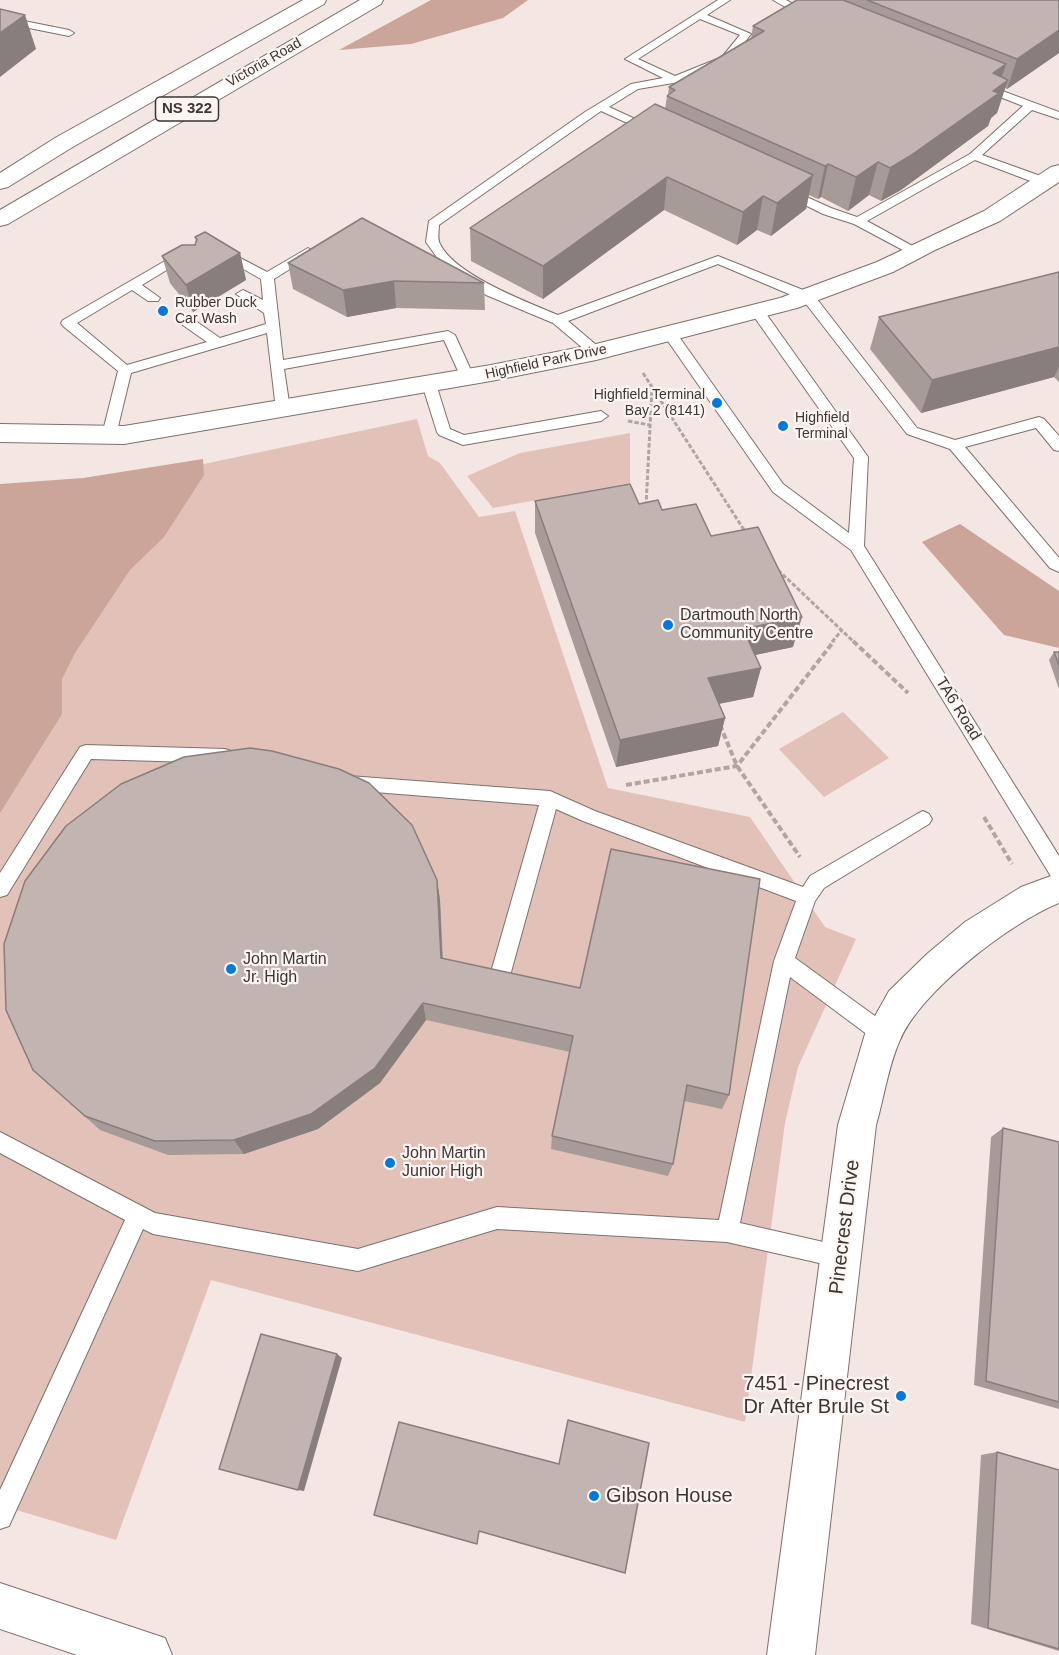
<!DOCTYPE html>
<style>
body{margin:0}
canvas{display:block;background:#f4e6e2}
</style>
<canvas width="1059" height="1655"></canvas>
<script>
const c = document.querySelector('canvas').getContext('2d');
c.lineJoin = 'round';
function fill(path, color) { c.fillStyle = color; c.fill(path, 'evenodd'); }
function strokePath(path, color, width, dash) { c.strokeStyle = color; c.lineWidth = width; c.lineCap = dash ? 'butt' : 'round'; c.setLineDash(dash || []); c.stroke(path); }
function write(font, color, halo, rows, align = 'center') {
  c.font = font + ' Helvetica,sans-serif'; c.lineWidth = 4.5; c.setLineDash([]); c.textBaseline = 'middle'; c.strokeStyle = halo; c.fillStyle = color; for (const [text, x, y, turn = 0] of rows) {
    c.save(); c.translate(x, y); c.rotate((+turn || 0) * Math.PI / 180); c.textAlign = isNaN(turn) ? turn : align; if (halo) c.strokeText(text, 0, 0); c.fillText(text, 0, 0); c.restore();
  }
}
const green = new Path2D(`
 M417 419 428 456 440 463 479 517 515 511 608 788 750 817 825 927 856 939 798 1067 785 1123 745 1422 211 1280 116 1540 0 1505V572L166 472Z
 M630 433V483L493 508 467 476 520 453Z
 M843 712 889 758 824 797 779 749Z`);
const forest = new Path2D(`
 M431 0H528L503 18 411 44 339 50Z
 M203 459 204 475 164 537 130 570 75 653 62 679V714L0 813V484L83 478Z
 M960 524 1059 591V648L1004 635 922 542Z`);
const pathFar1 = new Path2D(`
 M643 373 746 533
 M628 421 650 425
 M646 506 652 388
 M778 570 854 642
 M832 642 842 630`);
const path = new Path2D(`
 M853 641 908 693
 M720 725 737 766 800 857
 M626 785 737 766 834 641
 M984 817 1012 864`);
const lane = new Path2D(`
 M718 0H730L707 15 751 34 730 61 679 82 638 89 609 107 655 128V132H647L601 111 439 225C439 231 437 239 440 244 455 275 527 302 558 315L718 256 813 294 917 428 955 440 1039 417 1044 419 1059 436V451L1054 450 1036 428 965 447 1059 558V572L1050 568 950 449 907 434 803 300 718 264 568 321 601 349 603 352 596 356 591 355 553 323 486 295 441 263 426 242 429 221 585 112 631 84 663 78 625 59ZM700 19 740 35 722 57 675 76 638 59Z
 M773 0H786L814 16 805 18Z
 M0 21H24L69 30 74 33 69 36 24 27H0Z
 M981 83 1059 112V119L1032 110 982 155 1049 179V185H1041L975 160 867 221 918 249 920 252 914 256 854 224 823 214 779 192 785 188 789 189 831 208 857 217 970 154 1023 106 977 88 975 86Z
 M308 248 314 252 312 255 274 279 283 360 448 331 455 335 474 377 472 380H462L444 340 284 369 290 409 283 414 276 409 267 333 131 373 116 435 109 440 104 438 102 435 118 371 63 326 61 323 63 320 184 250 188 251 190 254 188 257 142 285 160 298 158 301H148L132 290 77 323 127 365 207 342 177 321 175 318 177 315H187L220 338 266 324 264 313 236 294 243 290 263 300 261 279 215 253 221 249 225 250 267 272Z
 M757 307 762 308 868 457 864 546 1059 856V880L1052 878 851 550 773 492 663 334 670 330 675 331 783 484 849 533 854 458 750 311Z
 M429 379 436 384 450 429 464 435 601 411 608 416 601 421 463 445 439 435 437 432 422 384Z
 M86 745 225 749 231 751 234 756 231 761 225 763 91 759 7 895 0 897V873L80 747Z
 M349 776 550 791 595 811 803 887 810 876 917 814 923 811 929 814 932 819 929 824 824 888 815 901 795 958 890 1027 893 1034 890 1041 883 1043 876 1041 790 977 740 1223 841 1246 849 1249 852 1257 849 1265 841 1268 727 1242 497 1229 358 1271 153 1234 143 1229 9 1526 0 1529V1490L125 1220 0 1153V1132L155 1213 358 1249 497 1207 719 1220 774 961 796 901 583 821 556 809 511 972 508 978 501 981 494 978 491 972 539 805 349 790 343 788 340 783 343 778Z`);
const street = new Path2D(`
 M1059 873V903C1010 923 921 991 900 1040 888 1066 884 1098 876 1125L815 1655H767L838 1125 865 1034 889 991 927 954 965 922 1021 887Z
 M0 1583 165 1638 172 1655H77L0 1629Z`);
const secondary = new Path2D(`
 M1059 165V182L1000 221 935 250 893 272 797 308 596 360 491 381 124 444 0 442V424L124 426 491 365 596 344 780 298 877 262 984 211 1051 167Z`);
const primary = new Path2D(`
 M303 0H326L324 4 71 148 8 187 0 189V173L55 138Z
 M360 0H383L381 4 8 224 0 226V210Z`);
const wall = new Path2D(`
 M797 0H1059V53L1007 89 1005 88 997 113 991 118 988 126 901 190 881 201 869 195 848 211 821 197 818 199 809 195 806 209 771 236 757 230 737 245 664 210 543 299 471 261 470 228 665 109 667 96 668 95 669 87 751 38 753 26Z
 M195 237 240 253 246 280 193 312 170 283 162 256 195 245 196 242Z
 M288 263 484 283 485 310 396 308 347 317 293 289Z
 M1059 272V382L1054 377 921 413 870 349 879 317Z
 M535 501 639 504 662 510 711 536 793 647 755 655 761 668 753 697 719 704 725 718 718 746 616 767 535 533Z
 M1054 652H1059V689L1049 660Z
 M437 880 440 900 443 959 729 1095 722 1109 684 1101 673 1164 668 1176 551 1149 552 1136 570 1052 426 1020 380 1083 318 1129 244 1154 168 1155 100 1130 33 1070Z
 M1003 1128 1059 1142V1409L974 1385 991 1137Z
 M997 1452 1059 1470V1651L971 1624 981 1455Z`);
const shadedWall = new Path2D(`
 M25 15 36 49 0 77V33Z
 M1059 30V53L1007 89 1017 59Z
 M1006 64 999 86 1008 80 997 113 991 118 988 126 901 190 881 201 890 168 993 73Z
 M878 162 869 195 848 211 856 177Z
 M828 164 821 197 818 199 825 166Z
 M813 175 806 209 771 236 777 203Z
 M667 177 664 210 543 299V266Z
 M763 196 757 230 737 245 743 212Z
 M240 253 246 280 193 312 186 285Z
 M394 281 396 308 347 317 343 290Z
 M1059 347V367L1054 377 921 413 932 380Z
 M802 617 793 647 736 659 743 629Z
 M761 668 753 697 702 707 708 678Z
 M725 718 718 746 616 767 620 740Z
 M437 880 440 900 443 976 441 958Z
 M423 1003 426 1020 380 1083 318 1129 244 1154 234 1140Z
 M337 1354 342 1358 304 1491 298 1490Z`);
const building = new Path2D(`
 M797 0H843L1006 64 993 73 1008 80 993 91 999 93 910 156 890 168 878 162 856 177 828 164 825 166 667 96 675 90 669 87 764 31 753 26Z
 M867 0H1059V30L1017 59Z
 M0 9 25 15 0 33Z
 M655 104 813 175 777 203 763 196 743 212 667 177 543 266 470 228Z
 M362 218 484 283 394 281 343 290 288 263Z
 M205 232 240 253 186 285 162 256 182 245H195L197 239 195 237Z
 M1059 272V347L932 380 879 317Z
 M630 484 639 504 658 500 662 510 696 504 711 536 758 527 802 617 743 629 761 668 708 678 725 718 620 740 535 501Z
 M1054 652H1059V665Z
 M250 748 272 751 339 769 369 783 412 825 437 880 441 958 580 988 611 849 760 879 729 1095 687 1085 673 1164 552 1136 573 1036 423 1003 375 1068 311 1114 234 1140 155 1141 85 1116 33 1070 6 1010 4 944 25 881 66 826 121 784 184 757Z
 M1003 1128 1059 1142V1402L986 1381Z
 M261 1334 337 1354 298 1490 219 1469Z
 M568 1420 649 1443 625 1573 479 1531 477 1544 374 1515 399 1422 559 1464Z
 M997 1452 1059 1470V1649L988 1628Z`);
const markers = [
 [163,311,6,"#0079df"],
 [717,403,6,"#0079df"],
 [783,426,6,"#0079df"],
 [668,625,6,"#0079df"],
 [231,969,6,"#0079df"],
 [390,1163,6,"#0079df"],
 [901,1396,6,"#0079df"],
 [594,1496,6,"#0079df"]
];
const farStreetnames = [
 ["Victoria Road",264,63,-30],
 ["Highfield Park Drive",546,362,-12]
];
const farPoinames = [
 ["Rubber Duck",175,303],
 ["Car Wash",175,319],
 ["Highfield Terminal",705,395,"right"],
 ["Bay 2 (8141)",705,411,"right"],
 ["Highfield",795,418],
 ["Terminal",795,434]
];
const shields = [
 [187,109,63]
];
const shieldNames = [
 ["NS 322",187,109]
];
const poiNames = [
 ["Dartmouth North",680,616],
 ["Community Centre",680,634],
 ["John Martin",243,960],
 ["Jr. High",243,978],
 ["John Martin",402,1154],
 ["Junior High",402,1172]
];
const streetNames = [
 ["TA6 Road",958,709,58]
];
const nearStreetnames = [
 ["Pinecrest Drive",845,1227,-83]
];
const nearPoinames = [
 ["7451 - Pinecrest",889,1384],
 ["Dr After Brule St",889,1407],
 ["Gibson House",606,1496,"left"]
];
fill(green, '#e2c2b8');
fill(forest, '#cba599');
strokePath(lane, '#7d716d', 2);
strokePath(street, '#7d716d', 2);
strokePath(secondary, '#7d716d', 2);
strokePath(primary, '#7d716d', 2);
strokePath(pathFar1, '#b0a5a1', 3, [4.5, 2]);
strokePath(path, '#b0a5a1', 4, [6, 3]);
fill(lane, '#fff');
fill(street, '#fff');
fill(secondary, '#fff');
fill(primary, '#fff');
fill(wall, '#a79b97');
fill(shadedWall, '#887e7b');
fill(building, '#c2b4b0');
strokePath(building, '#887e7b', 1.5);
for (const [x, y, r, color] of markers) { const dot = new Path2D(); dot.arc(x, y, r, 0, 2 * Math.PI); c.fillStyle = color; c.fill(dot); strokePath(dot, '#fdf5f2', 2); }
write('14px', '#3c3634', '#fdf5f2', farStreetnames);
write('14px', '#3c3634', '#fdf5f2', farPoinames, 'left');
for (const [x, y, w] of shields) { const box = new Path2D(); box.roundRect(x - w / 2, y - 12, w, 24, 4.5); c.fillStyle = '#fdf5f2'; c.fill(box); strokePath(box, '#3c3634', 1.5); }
write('bold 15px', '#3c3634', null, shieldNames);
write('16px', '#3c3634', '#fdf5f2', poiNames, 'left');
write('16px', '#3c3634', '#fdf5f2', streetNames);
write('20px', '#3c3634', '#fdf5f2', nearStreetnames);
write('20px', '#3c3634', '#fdf5f2', nearPoinames, 'right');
</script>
